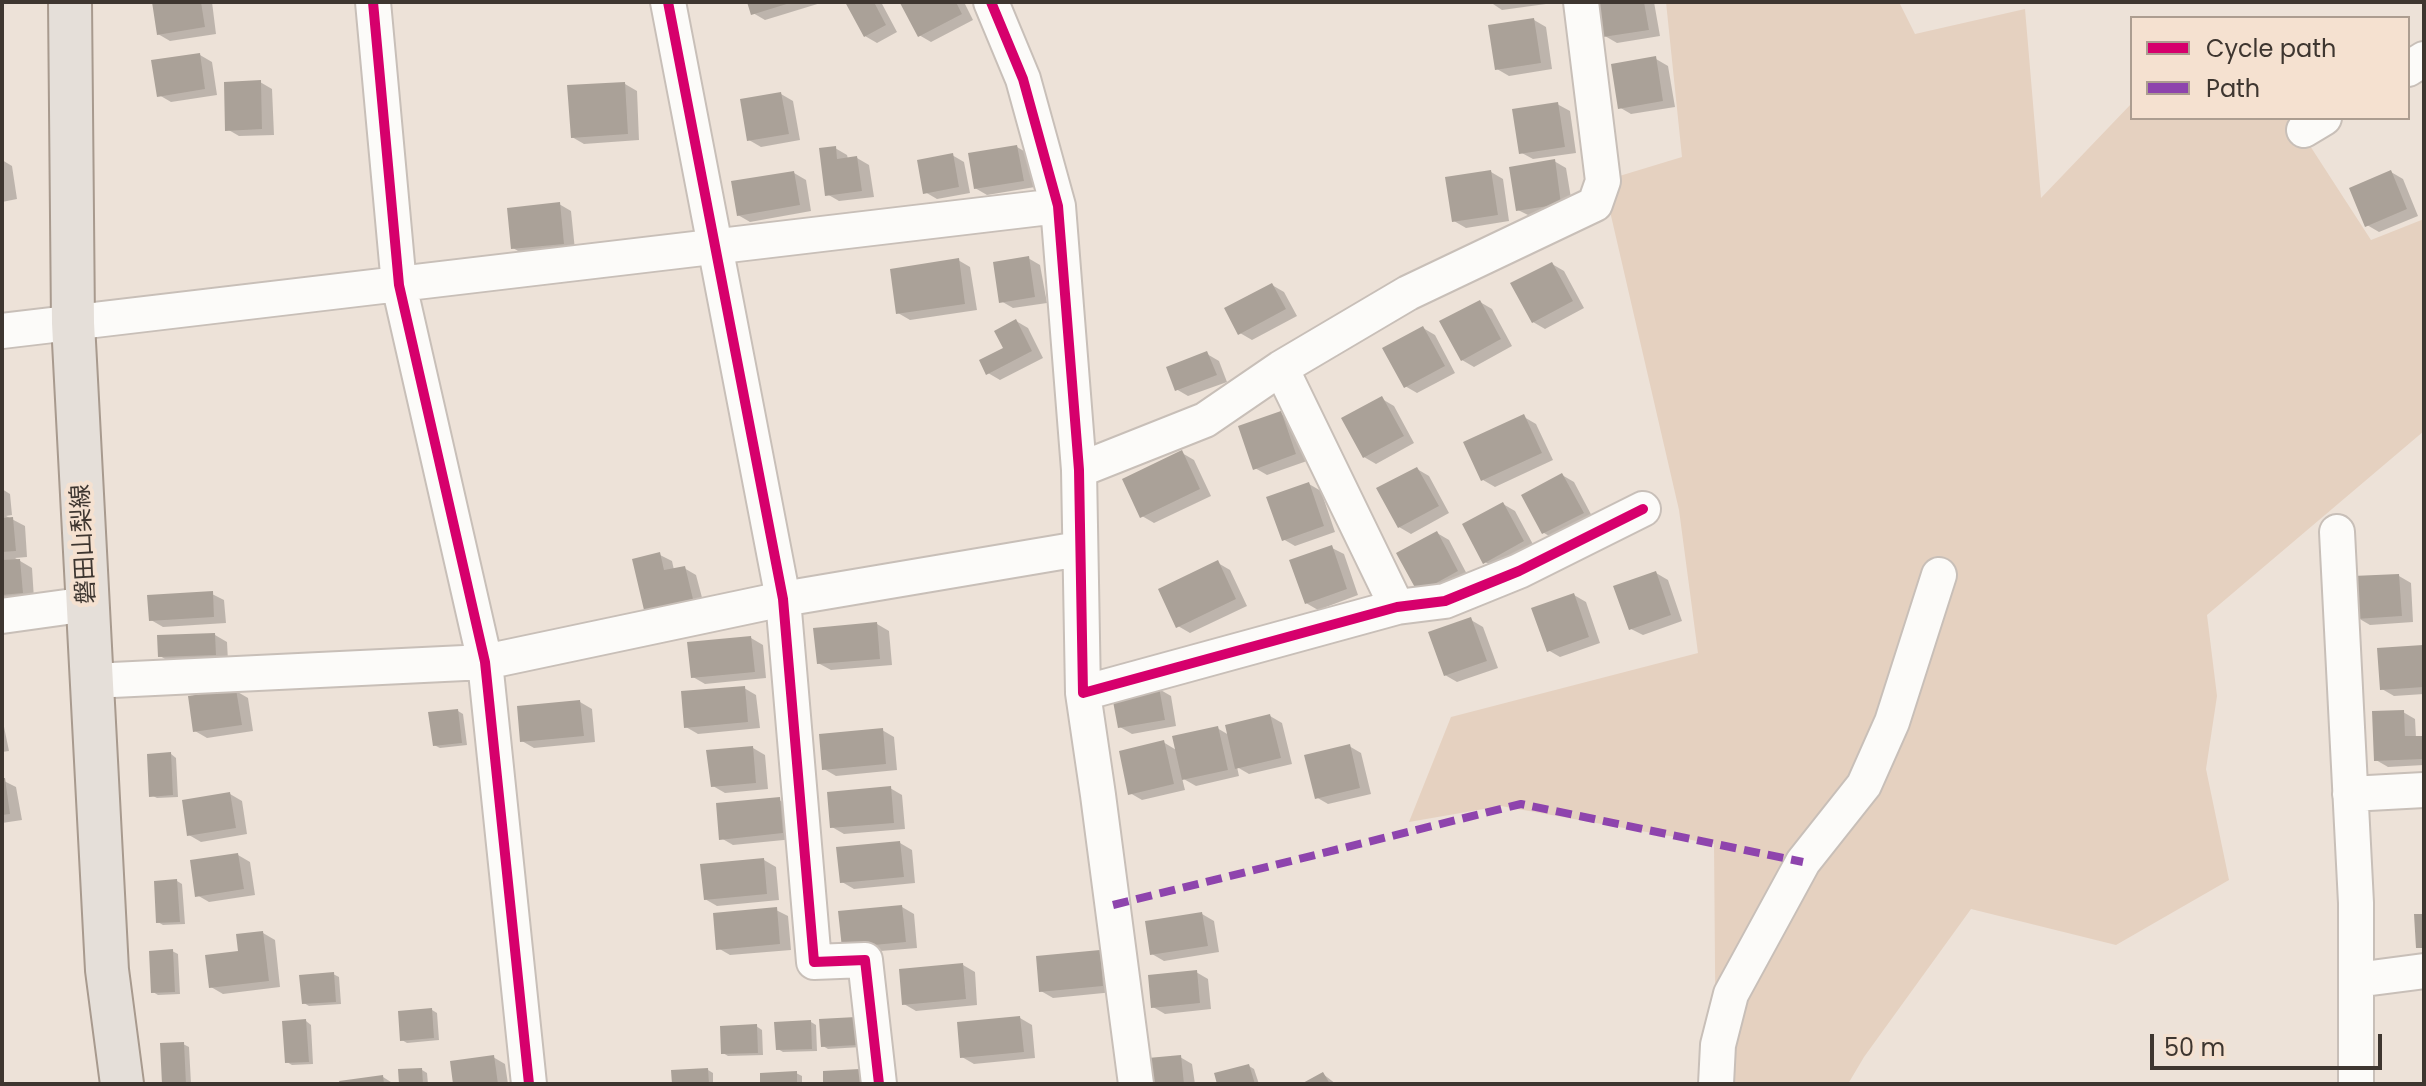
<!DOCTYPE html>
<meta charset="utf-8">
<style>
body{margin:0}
#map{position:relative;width:2426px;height:1086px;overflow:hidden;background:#ede2d8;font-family:Poppins,sans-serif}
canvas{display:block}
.frame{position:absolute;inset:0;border:4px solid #3e3630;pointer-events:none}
.legend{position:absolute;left:2130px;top:16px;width:280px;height:104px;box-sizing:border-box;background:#f5e1d0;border:2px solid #ac9d90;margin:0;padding:10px 14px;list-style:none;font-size:24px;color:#3e3630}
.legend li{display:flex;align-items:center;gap:16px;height:40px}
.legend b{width:40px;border:2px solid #ac9d90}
.scale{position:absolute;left:2150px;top:1034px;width:232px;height:36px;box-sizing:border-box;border:4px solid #3e3630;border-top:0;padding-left:10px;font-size:24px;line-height:28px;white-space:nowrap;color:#3e3630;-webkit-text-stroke:6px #f5e1d0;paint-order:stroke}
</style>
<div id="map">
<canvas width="2426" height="1086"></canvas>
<div class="frame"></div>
<ul class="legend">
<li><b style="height:10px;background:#d6006c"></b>Cycle path</li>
<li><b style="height:10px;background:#8e44ad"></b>Path</li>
</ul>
<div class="scale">50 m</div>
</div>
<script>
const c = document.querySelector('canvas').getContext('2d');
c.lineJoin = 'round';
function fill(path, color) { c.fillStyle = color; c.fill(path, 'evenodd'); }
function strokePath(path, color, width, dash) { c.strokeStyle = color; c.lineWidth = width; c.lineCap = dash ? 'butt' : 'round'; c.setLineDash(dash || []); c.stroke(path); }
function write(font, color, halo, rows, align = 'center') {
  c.font = font + ' Poppins,"Noto Sans JP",sans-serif'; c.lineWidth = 8; c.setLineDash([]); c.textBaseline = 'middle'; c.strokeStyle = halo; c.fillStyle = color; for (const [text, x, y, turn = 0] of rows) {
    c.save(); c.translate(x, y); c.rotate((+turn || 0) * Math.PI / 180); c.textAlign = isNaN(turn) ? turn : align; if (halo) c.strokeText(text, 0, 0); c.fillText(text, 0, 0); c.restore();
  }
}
const green = new Path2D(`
 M1666 2H1899L1915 34 2025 9 2041 198 2132 103V118H2292L2371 240 2424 219V431L2207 615 2217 696 2206 769 2229 880 2116 945 1971 909 1864 1057 1848 1084H1716L1714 844 1501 806 1409 822 1451 717 1698 653 1679 510 1603 181 1682 157Z`);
const shadow = new Path2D(`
 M154 2H212L216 34 170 41 158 34Z
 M749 2H824L765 20 753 13Z
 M847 2H881L897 32 877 43 865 36Z
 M906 2H964L973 20 931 42 919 35 903 4Z
 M1490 2H1546V4L1502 10Z
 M1599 2H1654L1660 36 1617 43 1605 36Z
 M1534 20 1546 27 1552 69 1509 76 1497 69Z
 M200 55 212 62 217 95 171 102 159 95Z
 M1656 59 1668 66 1675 107 1631 114 1619 107Z
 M260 82 272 89 274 135 239 136 227 129Z
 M625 84 637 91 639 140 584 144 572 137Z
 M781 94 793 101 800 140 761 147 749 140Z
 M1557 104 1570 111 1576 153 1533 159 1520 152Z
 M1017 147 1029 154 1035 187 987 195 975 188Z
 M835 148 847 155 848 159 857 158 869 165 874 197 839 201 827 194Z
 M952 155 964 162 970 193 937 199 925 192Z
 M2 160 12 166 17 199 2 202Z
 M1554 161 1566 168 1573 210 1530 216 1518 210Z
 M1491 172 1503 179 1509 221 1466 228 1454 221Z
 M2391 172 2403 179 2418 216 2379 232 2367 225Z
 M794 173 806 180 811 211 750 222 738 215Z
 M559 204 571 211 575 250 525 255 513 248Z
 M1028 258 1040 265 1047 303 1013 308 1001 301Z
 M958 260 970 267 977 310 910 320 898 313Z
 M1552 264 1564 271 1584 308 1545 329 1533 322Z
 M1272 285 1284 292 1297 316 1252 340 1240 333Z
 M1480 302 1492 309 1512 346 1474 367 1462 360Z
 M1016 321 1028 328 1043 358 1000 380 988 373 1006 349Z
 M1423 328 1435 335 1455 373 1417 393 1405 386Z
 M1207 354 1219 361 1227 382 1188 396 1176 389Z
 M1382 399 1394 406 1414 443 1376 464 1364 457Z
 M1280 413 1292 420 1307 461 1267 475 1255 468Z
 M1524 417 1536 424 1553 460 1495 487 1483 480Z
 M1182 453 1194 460 1211 496 1154 523 1142 516Z
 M1417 469 1429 476 1449 513 1411 534 1399 527Z
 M1562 475 1574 482 1594 520 1556 540 1544 533Z
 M1309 484 1321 491 1335 532 1295 546 1283 539Z
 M2 489 10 494 12 515 6 516 25 526 27 557 15 558 32 568 34 599 2 602Z
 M1503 504 1515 511 1535 548 1497 569 1485 562Z
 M1437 533 1449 540 1469 578 1419 591Z
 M1332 548 1344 554 1358 595 1318 610 1306 603Z
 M660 555 672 561 674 570 684 568 696 575 704 605 658 616 646 609Z
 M1218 563 1230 570 1247 606 1190 633 1178 626Z
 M1656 573 1668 580 1682 621 1643 635 1631 629Z
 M2399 576 2411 583 2413 622 2370 625 2358 618Z
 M212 594 224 600 226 623 163 627 151 620Z
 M1574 595 1586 602 1600 643 1560 657 1548 650Z
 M1471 620 1483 627 1498 668 1457 682 1445 675Z
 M877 624 889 631 892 665 831 670 818 663Z
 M215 635 227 642 228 661 172 663 160 656Z
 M751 638 763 645 766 678 705 684 693 677Z
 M2422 647 2424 648V694L2394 696 2382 689Z
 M744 688 756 695 760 728 698 734 686 727Z
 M1159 689 1171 696 1176 726 1132 734 1120 727Z
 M236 691 248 698 253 731 207 738 195 731Z
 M580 702 592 709 595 742 534 748 522 741Z
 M458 711 463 714 467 745 440 748 434 745Z
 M2403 712 2415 719 2416 738 2424 739V765L2388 767 2376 760Z
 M1270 716 1282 723 1292 764 1249 774 1237 767 1239 776 1196 786 1182 778 1185 790 1142 800 1130 793 1163 742 1178 751 1217 728 1229 735Z
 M2 717 9 751 2 752Z
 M882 730 894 737 897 770 836 776 824 769Z
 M1349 746 1361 753 1371 794 1328 804 1316 797Z
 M753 748 765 755 768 789 725 793 713 786Z
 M171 754 176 758 178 797 157 798 151 795Z
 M2 780 16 787 22 820 2 823Z
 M890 788 902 795 905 829 844 834 832 827Z
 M230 794 242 801 247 834 201 842 189 835Z
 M779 800 791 806 794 839 733 845 721 838Z
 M900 843 912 850 915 883 854 889 842 882Z
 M238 855 250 862 255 895 209 902 197 895Z
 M764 860 776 867 779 900 717 906 705 899Z
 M177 881 182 884 185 924 163 925 158 922Z
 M902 907 914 914 917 948 856 953Z
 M776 910 788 916 791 950 730 955 718 948Z
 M1202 914 1214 921 1219 952 1164 961 1152 954Z
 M263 933 275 940 280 987 223 994 211 987 241 953Z
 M172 951 178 954 180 994 158 995 153 992Z
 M1099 952 1111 959 1114 992 1053 998 1041 991Z
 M963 965 975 972 977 1005 916 1011 904 1004Z
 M1196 972 1208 979 1211 1009 1165 1014 1153 1007Z
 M333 974 339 977 341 1004 309 1006 304 1003Z
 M432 1010 437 1013 439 1040 407 1043 402 1040Z
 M1020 1018 1032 1025 1035 1058 974 1064 962 1057Z
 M855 1019 862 1047 828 1049 823 1046Z
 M306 1021 311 1025 313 1064 292 1065 287 1062Z
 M811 1022 816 1025 817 1051 783 1052 778 1049Z
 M756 1026 762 1030 763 1055 728 1056 723 1053Z
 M183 1044 189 1047 191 1084H164Z
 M493 1057 505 1064 508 1084H455Z
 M1180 1057 1192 1064 1195 1084H1153Z
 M1249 1066 1254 1069 1259 1084H1219Z
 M422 1070 427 1073 428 1084H401Z
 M708 1070 713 1073V1084H674Z
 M796 1073 802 1076V1084H762Z
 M1323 1074 1336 1084H1306Z
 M383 1077 394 1084H342Z`);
const building = new Path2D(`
 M152 2H201L205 27 157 35Z
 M747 2H790V3L751 15Z
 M845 2H874L886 25 864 37Z
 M956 2 962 14 918 37 900 3Z
 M1597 2H1644L1649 30 1603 37Z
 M1534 18 1541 63 1495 70 1488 25Z
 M200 53 205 89 157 97 151 60Z
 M1656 56 1663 101 1618 109 1611 64Z
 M261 80 262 129 225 131 224 82Z
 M625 82 628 134 571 138 567 85Z
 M781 92 789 134 747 141 740 99Z
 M1558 102 1565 147 1519 154 1512 109Z
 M1017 145 1024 181 974 189 968 153Z
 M836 146 837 159 857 156 862 191 825 196 819 148Z
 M953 153 959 187 923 194 917 160Z
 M1555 159 1561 204 1516 211 1509 167Z
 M1491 170 1498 215 1452 222 1445 177Z
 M2391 170 2407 209 2365 227 2349 188Z
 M794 171 800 205 737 216 731 181Z
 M560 202 564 244 511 249 507 208Z
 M1029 256 1035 297 999 303 993 262Z
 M959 258 965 304 896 314 890 269Z
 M1552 262 1573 301 1532 323 1510 283Z
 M1272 283 1286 309 1238 335 1224 308Z
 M1480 300 1501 339 1461 361 1439 321Z
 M1016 319 1032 351 986 375 979 360 1003 348 994 331Z
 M1423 326 1445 366 1404 388 1382 348Z
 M1207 351 1217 375 1175 391 1166 367Z
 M1382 396 1404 436 1363 458 1341 418Z
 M1281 411 1296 454 1253 470 1238 426Z
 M1524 414 1542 453 1481 481 1463 442Z
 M1182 450 1200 489 1140 518 1122 479Z
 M1417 467 1439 506 1398 528 1376 488Z
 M1562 473 1584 513 1542 534 1521 495Z
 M1309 482 1324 526 1282 541 1266 497Z
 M1503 502 1524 541 1483 564 1462 524Z
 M13 517 16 551 2 552V518Z
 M1437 531 1458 571 1418 593 1396 553Z
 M1332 545 1347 589 1305 604 1289 560Z
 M660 552 664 570 685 566 693 599 644 610 632 559Z
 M20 559 23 593 2 595V560Z
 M1218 560 1236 599 1176 628 1158 589Z
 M1656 571 1671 615 1629 630 1613 586Z
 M2399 574 2402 616 2356 619 2353 576Z
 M213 591 214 617 149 621 147 595Z
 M1574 593 1589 637 1547 652 1531 608Z
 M1471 617 1487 661 1444 676 1428 632Z
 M877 622 880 659 817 664 813 628Z
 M215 633 216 655 158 657 157 635Z
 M751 636 755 672 691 678 687 642Z
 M2423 645 2424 687 2380 690 2377 648Z
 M745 686 748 722 684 728 681 691Z
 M1159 687 1165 720 1118 728 1112 696Z
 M236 689 242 725 193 732 188 696Z
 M580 700 584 736 520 742 517 706Z
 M458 709 462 743 433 746 428 712Z
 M2404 710 2405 736H2422L2423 759 2374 761 2372 711Z
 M1270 714 1281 758 1235 769 1225 725Z
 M1218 726 1228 770 1182 780 1172 736Z
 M883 728 886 764 822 770 819 734Z
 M1164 740 1174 784 1128 795 1119 751Z
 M1350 744 1360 788 1315 799 1304 755Z
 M753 746 756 783 711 787 706 750Z
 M171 752 173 795 149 797 147 754Z
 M2 778H5L10 814 2 815Z
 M891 786 894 823 830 828 827 792Z
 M230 792 236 828 187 836 182 800Z
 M780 797 783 833 719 840 716 803Z
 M900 841 904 877 840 883 836 847Z
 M238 853 244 889 195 897 190 860Z
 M764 858 767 894 704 900 700 864Z
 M177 879 180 922 156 923 154 881Z
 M902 905 906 942 842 948 838 911Z
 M777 907 780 944 716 950 713 913Z
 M1202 912 1208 946 1150 955 1145 921Z
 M2414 914H2424V948H2416Z
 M263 931 269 981 209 988 205 955 238 951 236 934Z
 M173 949 175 992 151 993 149 951Z
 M1100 950 1103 986 1039 992 1036 956Z
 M963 963 966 999 902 1005 899 969Z
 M1197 970 1200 1003 1151 1008 1148 975Z
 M334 972 336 1002 302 1004 299 975Z
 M432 1008 434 1038 400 1041 398 1011Z
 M1020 1016 1024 1052 960 1058 957 1022Z
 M856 1017 857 1045 821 1047 819 1019Z
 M306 1019 309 1062 285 1063 282 1021Z
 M811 1020 812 1049 776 1050 774 1022Z
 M757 1024 758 1053 721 1054 720 1026Z
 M184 1042 186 1084H162L160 1043Z
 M494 1055 498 1084H453L450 1061Z
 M1181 1055 1184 1084H1151L1148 1058Z
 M1249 1064 1255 1084H1217L1214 1073Z
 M422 1068 423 1084H399L398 1069Z
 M708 1068 709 1084H672L671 1070Z
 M860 1069V1084H823V1071Z
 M797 1071V1084H760V1073Z
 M1323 1072 1330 1084H1301Z
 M383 1075 384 1084H340L339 1081Z`);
const minor = new Path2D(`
 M373 2 399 285 485 662 529 1084
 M668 2 783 599 814 962 865 960 879 1084
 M991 2 1023 79 1058 206 1079 470 1083 693 1397 607 1445 601 1519 571 1643 509
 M2408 69 2424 59
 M2304 130 2324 118
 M2 331 1058 206
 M1281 368 1397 607
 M1079 470 1205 420 1281 368 1408 293 1595 204 1603 181 1581 2
 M2337 532 2356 903V1084
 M2 616 88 604
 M92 681 485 662 783 599 1079 549
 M1083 693 1098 795 1136 1084
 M2350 794 2424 790
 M2356 980 2424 971
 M1716 1084 1718 1045 1731 994 1803 862 1864 785 1892 722 1939 575`);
const major = new Path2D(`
 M70 2 73 323 107 970 122 1084`);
const quiet = new Path2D(`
 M1113 905 1521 804 1803 862`);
const cycleway = new Path2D(`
 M373 2 399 285 485 662 529 1084
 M668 2 783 599 814 962 865 960 879 1084
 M991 2 1023 79 1058 206 1079 470 1083 693 1397 607 1445 601 1519 571 1643 509`);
const streetNames = [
 ["磐田山梨線",85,544,-93]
];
fill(green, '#e5d1c0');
fill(shadow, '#0003');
fill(building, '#aaa198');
strokePath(minor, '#c8bfb8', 38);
strokePath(major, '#a89a8e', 46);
strokePath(minor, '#fcfbf9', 34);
strokePath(major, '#e5dfd9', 42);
strokePath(quiet, '#8e44ad', 8, [16, 8]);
strokePath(cycleway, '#d6006c', 10);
write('24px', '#3e3630', '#f5e1d0', streetNames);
</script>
